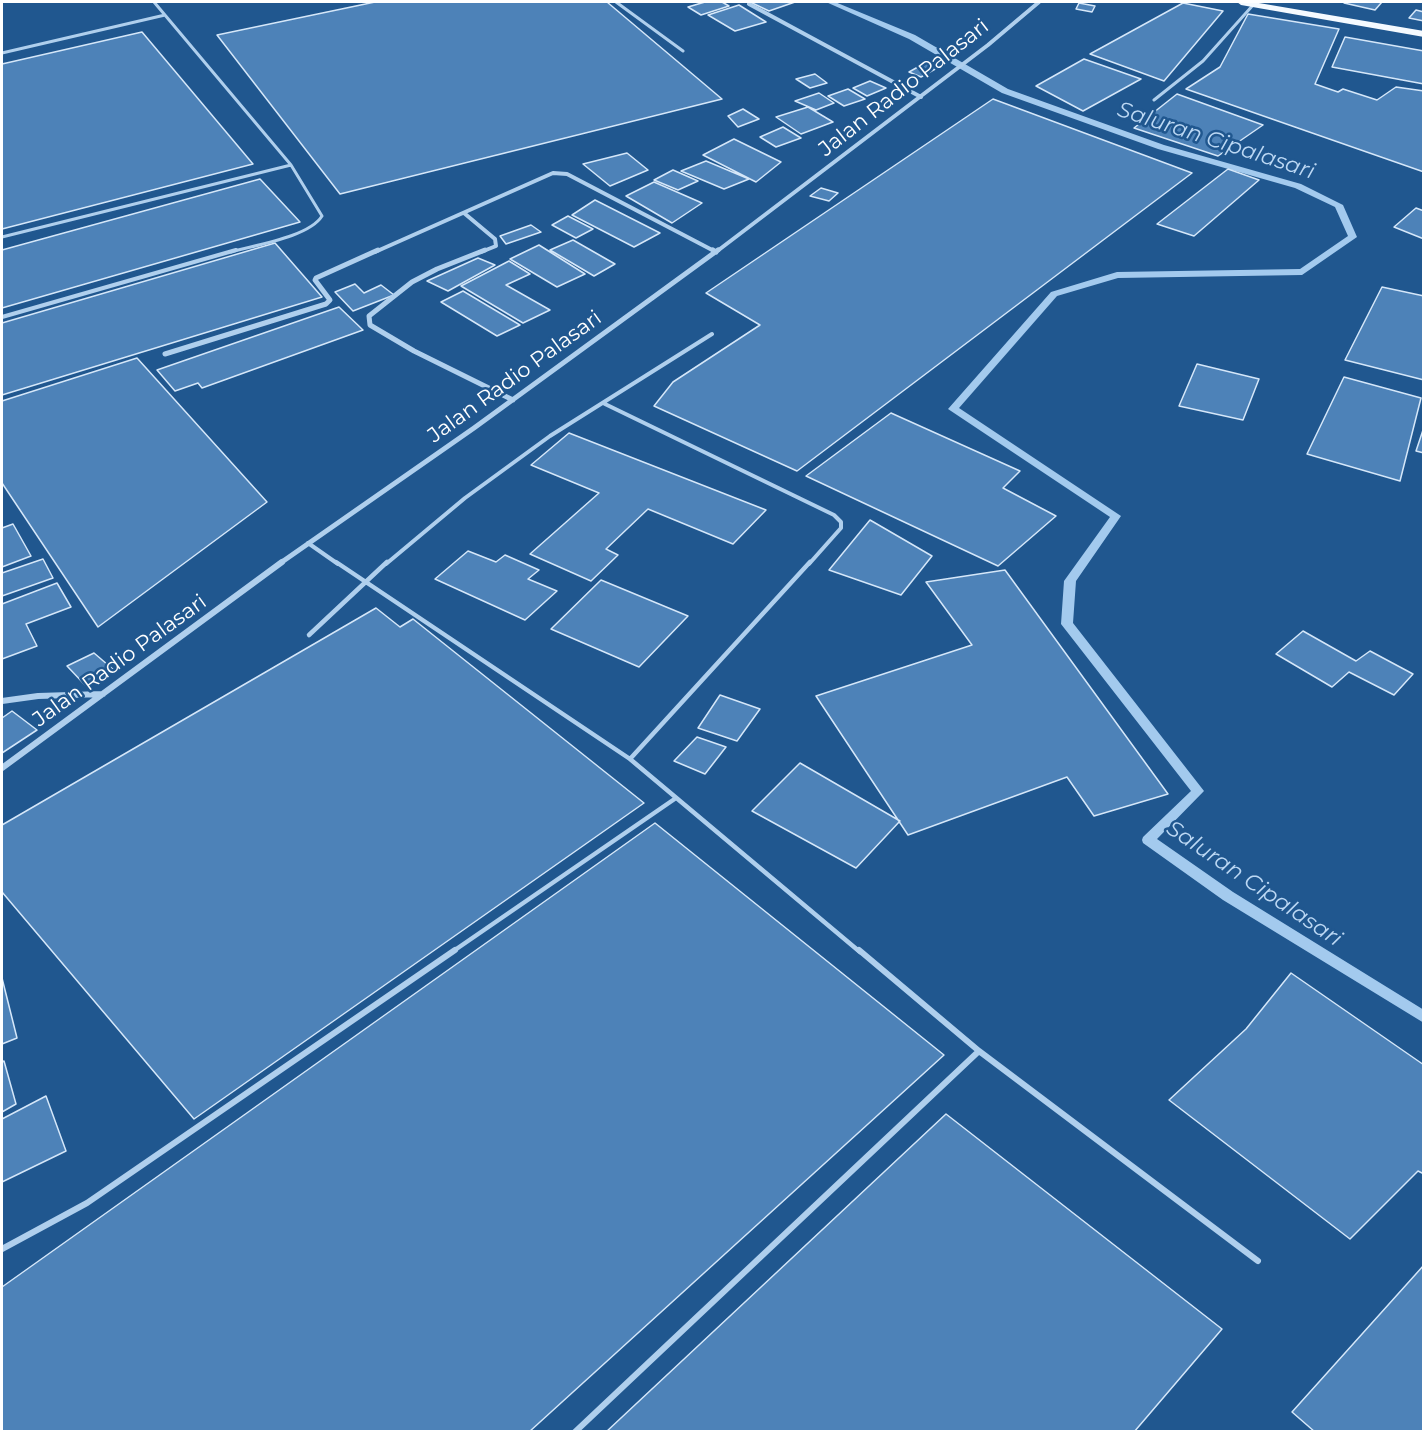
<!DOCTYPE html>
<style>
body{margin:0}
#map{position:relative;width:1425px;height:1433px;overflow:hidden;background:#20578f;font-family:Montserrat,sans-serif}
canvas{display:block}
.frame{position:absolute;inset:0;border:3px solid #fff;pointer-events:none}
</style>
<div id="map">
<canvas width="1425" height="1433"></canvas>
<div class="frame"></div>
</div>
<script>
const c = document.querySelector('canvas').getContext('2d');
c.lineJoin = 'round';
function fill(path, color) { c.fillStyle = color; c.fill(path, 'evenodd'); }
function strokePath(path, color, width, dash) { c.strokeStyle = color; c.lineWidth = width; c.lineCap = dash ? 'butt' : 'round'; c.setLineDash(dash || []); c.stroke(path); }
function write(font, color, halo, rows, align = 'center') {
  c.font = font + ' Montserrat,sans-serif'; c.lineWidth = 5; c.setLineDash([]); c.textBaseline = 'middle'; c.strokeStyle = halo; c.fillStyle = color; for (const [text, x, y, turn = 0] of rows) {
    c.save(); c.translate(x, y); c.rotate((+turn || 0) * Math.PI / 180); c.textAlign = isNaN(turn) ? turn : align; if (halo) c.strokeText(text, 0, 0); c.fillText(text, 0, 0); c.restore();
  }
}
const stream = new Path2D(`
 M826 2H835L915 35 1008 89 1164 145 1301 184 1343 205 1357 237 1302 275 1118 278 1057 296 959 408 1121 516 1076 581 1073 623 1204 791 1157 839 1233 892 1424 1010V1023L1223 900 1143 843 1142 840 1143 837 1191 791 1061 624 1064 581 1110 517 948 409 1051 292 1117 272 1300 269 1348 236 1335 207 1295 188 1158 149 1002 93 909 39Z`);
const building = new Path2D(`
 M375 2H607L722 99 340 194 217 35Z
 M705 2H722L729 6 701 15 688 7Z
 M750 2H795L769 11Z
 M1345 2H1382L1375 10 1344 3Z
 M1079 3 1095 6 1092 12 1076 9Z
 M1183 3 1223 11 1164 81 1090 54Z
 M739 5 766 22 735 31 708 15Z
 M1416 10 1424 12V21L1409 18Z
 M1248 14 1339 29 1315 84 1338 92 1343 89 1377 100 1396 87 1424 91V172L1186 89 1220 67Z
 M142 32 253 164 2 229V64Z
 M1345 37 1424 51V84L1332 67Z
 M1084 59 1141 79 1083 111 1036 86Z
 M925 63 937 68 921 77 909 72Z
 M815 74 827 83 810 88 796 79Z
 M870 81 886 88 867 96 853 88Z
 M848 89 865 99 844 106 828 96Z
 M819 93 834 103 816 110 795 101Z
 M1177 94 1263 125 1218 156 1134 128Z
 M993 99 1192 173 797 471 654 406 673 382 760 325 706 293Z
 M808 107 833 122 801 134 776 117Z
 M743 109 759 119 738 127 728 116Z
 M783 127 801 138 776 147 760 137Z
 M734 139 781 162 756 182 703 155Z
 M627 153 648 170 610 186 583 164Z
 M706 161 749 179 724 189 681 171Z
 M1228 169 1259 180 1194 236 1157 224Z
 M673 170 698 181 678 190 654 180Z
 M260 179 300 222 2 308V250Z
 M654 182 702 203 672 223 626 196Z
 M821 188 838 193 829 201 810 196Z
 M595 200 660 233 634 247 572 215Z
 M1416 208 1424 211V239L1394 227Z
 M568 216 593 229 576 238 552 225Z
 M531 225 541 232 506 244 500 236Z
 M573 240 615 264 594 276 550 250Z
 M275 243 322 297 2 395V323Z
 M539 245 585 274 557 287 510 259Z
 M478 258 495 265 448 291 427 281Z
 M509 261 530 274 506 285 550 310 523 323 461 286Z
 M355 284 364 293 381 285 394 295 353 311 335 292Z
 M1382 287 1424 296V380L1345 360Z
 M463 291 520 325 497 336 441 302Z
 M339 307 363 330 202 388 198 383 175 391 157 370Z
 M137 358 267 502 98 627 2 483V401Z
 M1197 364 1259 379 1243 420 1179 406Z
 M1344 377 1421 398 1400 481 1307 454Z
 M891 413 1020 471 1003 488 1056 516 998 566 806 476Z
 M1424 427V453L1416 451Z
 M569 433 766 510 733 544 648 509 606 549 618 555 591 581 530 554 599 493 531 465Z
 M870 520 932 556 901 595 829 570Z
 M13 524 31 556 2 567V528Z
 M468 551 496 562 505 555 539 570 528 579 557 591 525 620 435 579Z
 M43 559 53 578 2 596V573Z
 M1005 570 1168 794 1094 816 1067 777 908 835 816 696 972 645 926 582Z
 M601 580 688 616 639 667 551 629Z
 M57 583 71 607 26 624 37 646 2 659V604Z
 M376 608 400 627 413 619 644 803 194 1119 2 892V825Z
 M1303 631 1356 661 1370 651 1413 674 1394 695 1349 672 1332 687 1276 654Z
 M94 653 115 671 86 686 67 666Z
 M720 695 760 709 737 741 698 728Z
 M12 711 37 730 2 753V718Z
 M697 737 726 747 705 774 674 761Z
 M800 763 900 821 856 868 752 811Z
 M655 823 944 1055 529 1432H2V1287Z
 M1291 973 1424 1065V1174L1418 1171 1350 1239 1169 1100 1246 1029Z
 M2 978 17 1038 2 1044Z
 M4 1061 16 1104 2 1112V1062Z
 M46 1096 66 1151 2 1182V1119Z
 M946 1114 1222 1329 1134 1432H606Z
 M1424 1265V1432H1315L1292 1412Z`);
const laneFar3 = new Path2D(`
 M154 2 291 165 322 216C309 237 255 245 231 252
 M616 2 683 51
 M2 53 165 15
 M1154 100 1203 61 1254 4
 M2 237 291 165`);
const laneFar2 = new Path2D(`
 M2 317 236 250
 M605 404 834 515 841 522V528L809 564
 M308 543 338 564
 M386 564 465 498 550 436 712 334`);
const laneFar1 = new Path2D(`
 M336 562 630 759
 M810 562 630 759 860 952
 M309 635 387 562
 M452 952 676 798`);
const lane = new Path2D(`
 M859 950 979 1051 1258 1261
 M2 1249 87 1203 455 950
 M575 1432 979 1051`);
const streetFar2 = new Path2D(`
 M749 4 921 97
 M464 213 495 239 496 246 481 252
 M375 252 553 173 567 174 716 252
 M716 252 988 45 1039 2`);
const streetFar1 = new Path2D(`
 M485 250 437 269 412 282 369 316 370 325 414 351 513 400
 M713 250 716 252
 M165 354 326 304 330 300 315 280 316 278 378 250
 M279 564 474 428 718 250`);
const street = new Path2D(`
 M2 701 38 696 103 694
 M2 768 282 562`);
const primary = new Path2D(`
 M1237 2H1253L1424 31V37L1241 5Z`);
const streetNames = [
 ["Jalan Radio Palasari",904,88,-38],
 ["Jalan Radio Palasari",515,377,-36],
 ["Jalan Radio Palasari",120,661,-36]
];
const waterNames = [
 ["Saluran Cipalasari",1216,141,18],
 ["Saluran Cipalasari",1254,884,34]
];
fill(stream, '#a3caee');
fill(building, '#4d82b8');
strokePath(building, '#d5e7f9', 1.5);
strokePath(laneFar3, '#afcfed', 3);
strokePath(laneFar2, '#afcfed', 4);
strokePath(laneFar1, '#afcfed', 4.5);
strokePath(lane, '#afcfed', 6);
strokePath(streetFar2, '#afcfed', 4);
strokePath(streetFar1, '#afcfed', 5);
strokePath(street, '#afcfed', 6);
fill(primary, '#f5faff');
write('21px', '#fff', '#20578f', streetNames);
write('italic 22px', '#bcd8f4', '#20578f', waterNames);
</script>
